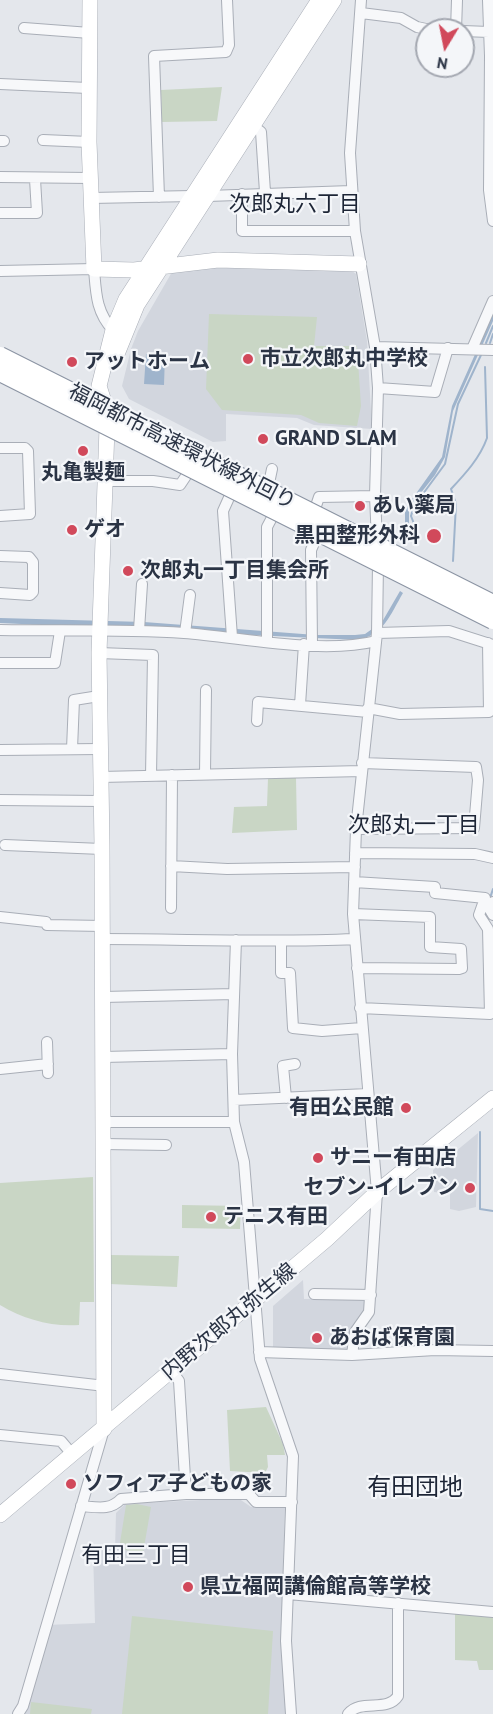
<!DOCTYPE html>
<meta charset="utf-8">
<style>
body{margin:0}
#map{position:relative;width:493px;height:1714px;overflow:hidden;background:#e4e7ec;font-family:"PT Sans",sans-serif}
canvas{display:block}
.north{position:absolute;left:415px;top:18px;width:60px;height:60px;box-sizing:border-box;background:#f4f6f9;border:2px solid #a4a8b1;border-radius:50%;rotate:190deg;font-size:16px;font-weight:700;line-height:24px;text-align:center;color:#2b3445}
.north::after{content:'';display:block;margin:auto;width:21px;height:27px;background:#d1495b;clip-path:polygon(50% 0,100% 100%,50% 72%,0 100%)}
</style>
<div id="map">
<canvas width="493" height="1714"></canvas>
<div class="north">N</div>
</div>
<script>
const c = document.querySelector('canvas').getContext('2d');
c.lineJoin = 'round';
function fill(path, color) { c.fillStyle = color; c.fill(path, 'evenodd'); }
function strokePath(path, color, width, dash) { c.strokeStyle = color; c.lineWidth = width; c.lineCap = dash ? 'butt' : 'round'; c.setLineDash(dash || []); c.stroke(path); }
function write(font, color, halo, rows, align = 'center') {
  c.font = font + ' "PT Sans","Noto Sans JP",sans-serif'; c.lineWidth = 4.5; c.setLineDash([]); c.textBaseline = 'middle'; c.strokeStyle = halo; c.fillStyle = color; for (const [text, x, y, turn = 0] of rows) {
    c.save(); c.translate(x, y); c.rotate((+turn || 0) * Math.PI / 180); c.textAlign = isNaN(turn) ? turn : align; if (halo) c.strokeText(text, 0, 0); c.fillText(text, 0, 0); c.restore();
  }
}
const built = new Path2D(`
 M222 266 352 271 356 274 367 341 372 429 314 425 297 418 226 414V441L213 442 129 399 122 386 131 349 138 331 172 272Z
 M478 1133 476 1207 459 1211 450 1209V1194L434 1192 433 1170Z
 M303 1280 304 1299 367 1298 363 1314 349 1334 347 1351 273 1348V1306Z
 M238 1498 251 1507 285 1508 281 1647 287 1714H23L47 1625 95 1623 93 1550 115 1549 116 1513 125 1504Z`);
const green = new Path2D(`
 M222 87 217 121 162 122 161 90Z
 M209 314 317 317 314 346H357L361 406 357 426 319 423 301 415 222 410 206 389Z
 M268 778H296L297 830 232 833 234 807 267 806Z
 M93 1177 94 1302H80L79 1325C51 1327 23 1319 0 1305V1183Z
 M182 1205 241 1206 240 1229 182 1228Z
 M110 1255 179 1256 177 1287 110 1284Z
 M266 1407 283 1444 285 1455H267L268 1467 265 1473 230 1471 227 1410Z
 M137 1504 151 1507 143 1553 119 1549 126 1505Z
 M455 1610 493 1614V1670H479L477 1661 455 1660Z
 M132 1616 273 1631 268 1714H122Z
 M31 1702 92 1709 91 1714H30Z`);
const water = new Path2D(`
 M493 314V321L453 411 445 457 435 475 409 508V540L405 539V509L442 457 452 406Z
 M146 354 165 355 164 385 144 384Z
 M400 591 403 593C390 615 384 635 357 640L0 623V618L144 622 316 635H355L365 634 382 622Z`);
const stream = new Path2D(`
 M486 343 493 326
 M490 343 493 334
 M418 543V534L411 516 414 506 445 464 458 404 481 355
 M453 561 456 504 451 489C465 474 480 458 487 438L485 367
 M490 898 493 889
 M480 1132V1209L493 1211`);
const street = new Path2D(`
 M488 0 490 56 489 190 493 221
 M361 13 401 18 417 27 431 30
 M24 28 90 33
 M456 30 457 0
 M463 31 489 32
 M0 84 88 88
 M252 125 261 132 265 192
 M43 140 89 142
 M0 141H4
 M0 177 90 178
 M242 194V231H355
 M208 196 351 191
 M159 197 154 56 226 52 229 45 227 0
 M91 198 192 196
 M0 213H37L35 179
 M0 271 94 269C96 293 96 312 113 330
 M375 347 493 350
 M472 349 493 301
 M378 388 435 392 448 348
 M0 448H25L28 451 30 514 0 516
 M104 481H153L180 485 190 470
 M268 488 272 469
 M314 512 319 497 375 496
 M0 556 29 557 33 562V592L30 595 0 593
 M0 630C61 631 123 629 184 633 240 637 322 655 376 641
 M139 630 142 584
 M185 633 190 595
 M377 633 449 631 493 645
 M232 637 223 511 232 491
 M267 641V527L275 512
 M312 644 311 550 318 534
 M99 653 153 655 151 776
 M0 663H55L60 631
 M300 705 304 644
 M368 708 400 714 489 712 488 643
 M257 721 258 702 368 712
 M72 749 74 700 99 696
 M0 750 100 749
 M205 774 206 690
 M101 777 362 771
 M0 800 101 801
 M356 829 474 828 478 780 476 767 362 763
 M5 845 102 849
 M355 853 475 854 493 858
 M171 866 227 869 355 867
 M354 882 435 887V893L485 898 479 915 488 929 490 1014 360 1008
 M493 902 490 910 493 915
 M171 908 172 775
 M353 914 430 917V947L461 949 462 968 459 969 357 968
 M0 917 46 922 47 925 103 926
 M103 939C187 939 271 943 355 939
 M236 940 232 1054 234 1122 244 1162 260 1359 293 1456 286 1641 291 1714
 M281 942V973H290L293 1028 322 1031 362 1028
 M103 997 234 994
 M47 1042 48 1073
 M103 1057 232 1054
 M0 1069 48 1064
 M286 1098 283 1066 295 1064
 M234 1100 368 1094
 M104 1122H234
 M104 1144 166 1145
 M314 1294 371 1295
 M259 1352 352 1355 435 1350 493 1351
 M352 1355 355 1332 369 1312 377 1192 353 914 356 829 377 633 378 564 375 496 378 388 375 347 355 231 350 153 361 0
 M171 1370 179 1381 186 1494
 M0 1374 105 1386
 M0 1435 61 1441 72 1454
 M81 1506C96 1507 110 1511 121 1499L186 1494H249L256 1502H292
 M288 1594 493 1612
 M18 1714 23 1706 104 1429
 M348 1714C361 1698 387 1713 398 1696V1603`);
const secondary = new Path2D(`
 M90 0 89 142 94 269 134 270 218 260 359 264
 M115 359 137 305 334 0
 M104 1429 102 846 99 653 107 428 105 405 99 386 113 330 126 299 319 0
 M0 1515 327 1239 377 1192 493 1098`);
const highwayBridge = new Path2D(`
 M0 356 493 604
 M0 372 493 620`);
const markers = [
 [248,359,6,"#d1495b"],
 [72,362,6,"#d1495b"],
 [263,439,6,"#d1495b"],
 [83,451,6,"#d1495b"],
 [360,506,6,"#d1495b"],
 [72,530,6,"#d1495b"],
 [434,536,8,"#d1495b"],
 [128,571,6,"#d1495b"],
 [406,1108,6,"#d1495b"],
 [318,1158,6,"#d1495b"],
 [470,1188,6,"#d1495b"],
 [211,1217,6,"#d1495b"],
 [317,1338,6,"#d1495b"],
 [71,1484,6,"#d1495b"],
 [188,1587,6,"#d1495b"]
];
const poiNames = [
 ["市立次郎丸中学校",260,359],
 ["アットホーム",84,362],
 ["GRAND SLAM",275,439],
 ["丸亀製麺",83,473,"center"],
 ["あい薬局",372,506],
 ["ゲオ",84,530],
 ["黒田整形外科",420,536,"right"],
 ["次郎丸一丁目集会所",140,571],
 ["有田公民館",394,1108,"right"],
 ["サニー有田店",330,1158],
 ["セブン-イレブン",458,1188,"right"],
 ["テニス有田",223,1217],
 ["あおば保育園",329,1338],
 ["ソフィア子どもの家",83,1484],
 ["県立福岡講倫館高等学校",200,1587]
];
const streetNames = [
 ["福岡都市高速環状線外回り",182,447,27],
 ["内野次郎丸弥生線",229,1322,-40]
];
const neighbourhoodNames = [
 ["次郎丸六丁目",295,205],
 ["次郎丸一丁目",414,826],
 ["有田三丁目",136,1556]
];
const quarterNames = [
 ["有田団地",415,1488]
];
fill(built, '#d2d6de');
fill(green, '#c9d6c5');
fill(water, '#9fb4cc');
strokePath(stream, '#9fb4cc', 2);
strokePath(street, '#a9aeb7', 12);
strokePath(secondary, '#a9aeb7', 16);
strokePath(street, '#f7f8fa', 10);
strokePath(secondary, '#fff', 15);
strokePath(highwayBridge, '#8b94a3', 20, []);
strokePath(highwayBridge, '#fff', 18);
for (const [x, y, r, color] of markers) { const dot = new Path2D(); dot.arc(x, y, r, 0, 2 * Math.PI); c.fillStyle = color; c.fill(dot); strokePath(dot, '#f4f6f9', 2); }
write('bold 21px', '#2b3445', '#f4f6f9', poiNames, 'left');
write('21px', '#2b3445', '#f4f6f9', streetNames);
write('22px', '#1d2536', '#f4f6f9', neighbourhoodNames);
write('24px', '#1d2536', '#f4f6f9', quarterNames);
</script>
